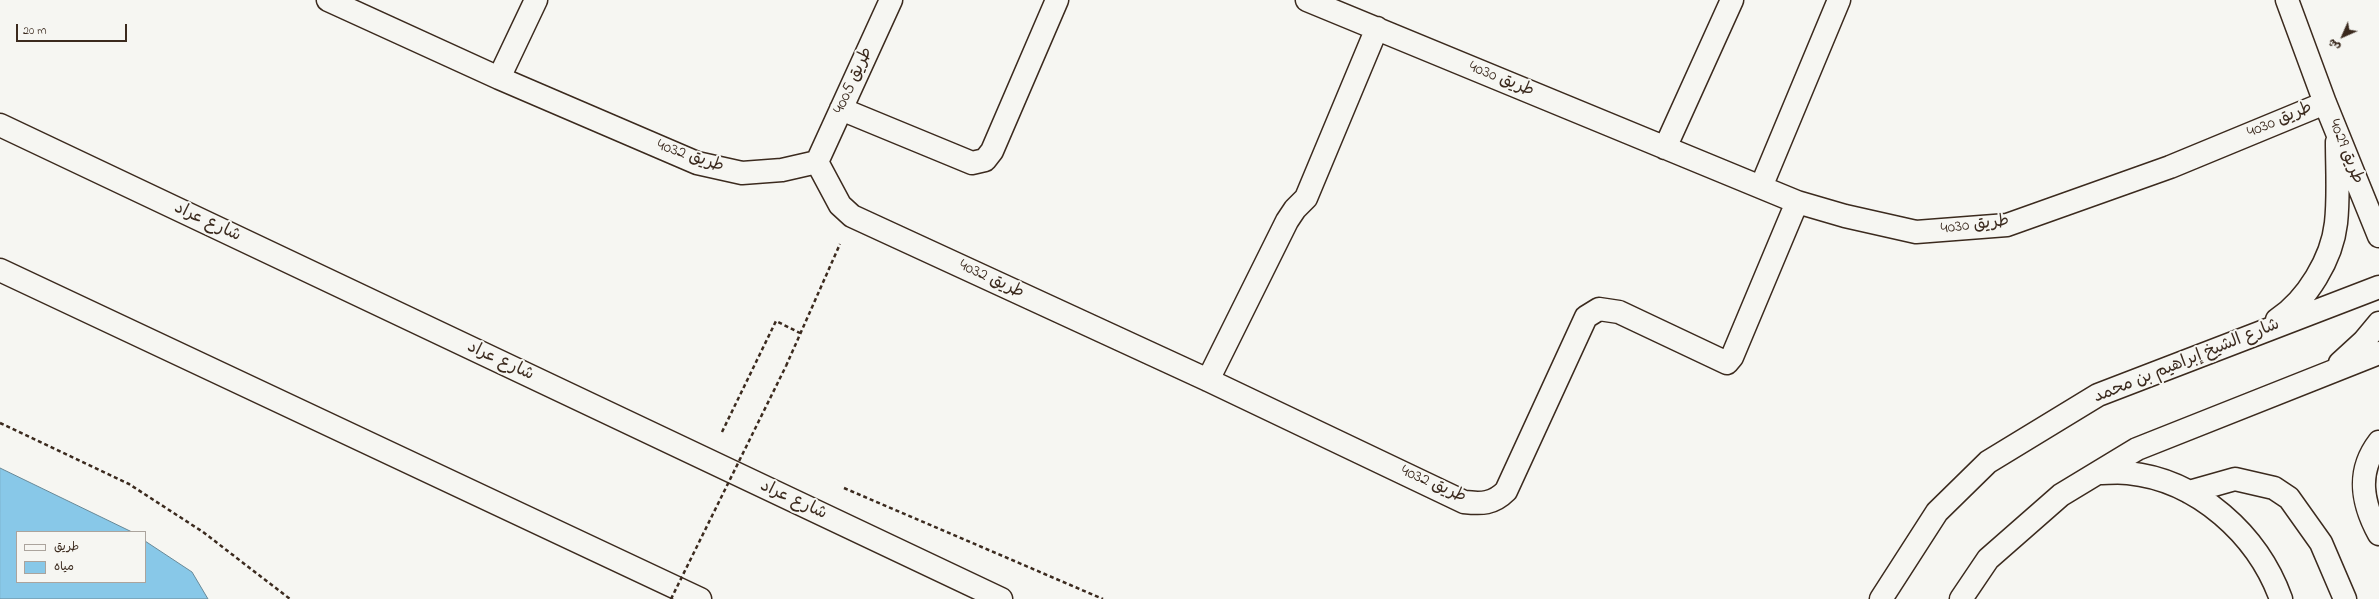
<!DOCTYPE html>
<meta charset="utf-8">
<style>
body{margin:0}
#map{position:relative;width:2379px;height:599px;overflow:hidden;background:#f6f6f2;font-family:"Indie Flower","Playpen Sans Arabic",sans-serif}
canvas{display:block}
.legend{position:absolute;left:16px;top:531px;width:130px;height:52px;box-sizing:border-box;background:#f6f6f2;border:1px solid #aba49d;margin:0;padding:5px 7px;list-style:none;font-size:12px;color:#3b2a1e}
.legend li{display:flex;align-items:center;gap:8px;height:20px}
.legend b{width:20px;border:1px solid #aba49d}
.north{position:absolute;left:2323px;top:16px;width:40px;height:40px;-webkit-text-stroke:3px #f6f6f2;paint-order:stroke;rotate:225deg;font-size:11px;font-weight:700;line-height:16px;text-align:center;color:#3b2a1e}
.north::after{content:'';display:block;margin:auto;width:14px;height:18px;background:#3b2a1e;clip-path:polygon(50% 0,100% 100%,50% 72%,0 100%)}
.scale{position:absolute;left:16px;top:24px;width:111px;height:18px;box-sizing:border-box;border:2px solid #3b2a1e;border-top:0;padding-left:5px;font-size:12px;line-height:14px;white-space:nowrap;color:#3b2a1e;-webkit-text-stroke:3px #f6f6f2;paint-order:stroke}
</style>
<div id="map">
<canvas width="2379" height="599"></canvas>
<ul class="legend">
<li><b style="height:5px;background:#f6f6f2"></b>طريق</li>
<li><b style="height:11px;background:#88c8e8"></b>مياه</li>
</ul>
<div class="north">ش</div>
<div class="scale">20 m</div>
</div>
<script>
const c = document.querySelector('canvas').getContext('2d');
c.lineJoin = 'round';
function fill(path, color) { c.fillStyle = color; c.fill(path, 'evenodd'); }
function strokePath(path, color, width, dash) { c.strokeStyle = color; c.lineWidth = width; c.lineCap = dash ? 'butt' : 'round'; c.setLineDash(dash || []); c.stroke(path); }
function write(font, color, halo, rows, align = 'center') {
  c.font = font + ' "Indie Flower","Playpen Sans Arabic",sans-serif'; c.lineWidth = 4; c.setLineDash([]); c.textBaseline = 'middle'; c.strokeStyle = halo; c.fillStyle = color; for (const [text, x, y, turn = 0] of rows) {
    c.save(); c.translate(x, y); c.rotate((+turn || 0) * Math.PI / 180); c.textAlign = isNaN(turn) ? turn : align; if (halo) c.strokeText(text, 0, 0); c.fillText(text, 0, 0); c.restore();
  }
}
const water = new Path2D(`
 M0 468 132 532H17V582H145V541L192 572 208 599H0Z`);
const path = new Path2D(`
 M786 366 840 244
 M0 423 129 484 203 532 290 599
 M722 432 776 321 800 333
 M844 488 1103 599`);
const minor = new Path2D(`
 M328 0 499 78 697 163 742 173 782 170 817 162
 M1307 0 1797 202 1845 216 1916 232 2007 225 2170 167 2325 103
 M2287 0 2325 103 2379 236
 M499 78 536 0
 M841 109 972 163 985 160 992 151 1057 0
 M1665 148 1732 0
 M817 162 840 205 852 216 1208 380 1464 502C1482 504 1493 504 1506 491L1586 317 1599 309 1619 312 1727 363 1732 357 1797 202
 M817 162 891 0
 M1761 187 1839 0
 M2277 320C2307 300 2332 259 2336 223 2339 196 2337 169 2337 142
 M2340 363 2364 341 2379 323
 M1208 380 1287 221 1295 209 1306 198 1377 28
 M2379 442C2356 472 2362 503 2379 534
 M2098 473C2108 473 2118 472 2128 473 2198 480 2258 535 2281 599
 M2189 492 2235 479 2274 488 2289 498 2321 543 2345 599
 M1881 599 1937 512 1988 462 2098 395 2379 287
 M1961 599 1988 559 2061 495 2137 449 2379 353`);
const major = new Path2D(`
 M0 125 1001 599
 M0 270 700 599`);
const pathBridge = new Path2D(`
 M671 599 786 366`);
const streetNames = [
 ["طريق 4030",1501,80,22],
 ["طريق 4005",854,81,-65],
 ["طريق 4030",2280,121,-23],
 ["طريق 4029",2345,152,68],
 ["طريق 4032",690,157,19],
 ["شارع عراد",207,223,25],
 ["طريق 4030",1975,226,-7],
 ["طريق 4032",991,280,25],
 ["شارع عراد",500,362,25],
 ["شارع الشيخ إبراهيم بن محمد",2187,362,-22],
 ["طريق 4032",1433,485,24],
 ["شارع عراد",793,501,25]
];
fill(water, '#88c8e8');
strokePath(water, '#698997', 1);
strokePath(minor, '#3b2a1e', 25);
strokePath(major, '#3b2a1e', 25);
strokePath(path, '#3b2a1e', 2.5, [4, 3]);
strokePath(minor, '#f6f6f2', 22);
strokePath(major, '#f6f6f2', 22);
strokePath(pathBridge, '#3b2a1e', 2.5, [4, 3]);
write('17px', '#3b2a1e', '#f6f6f2', streetNames);
</script>
